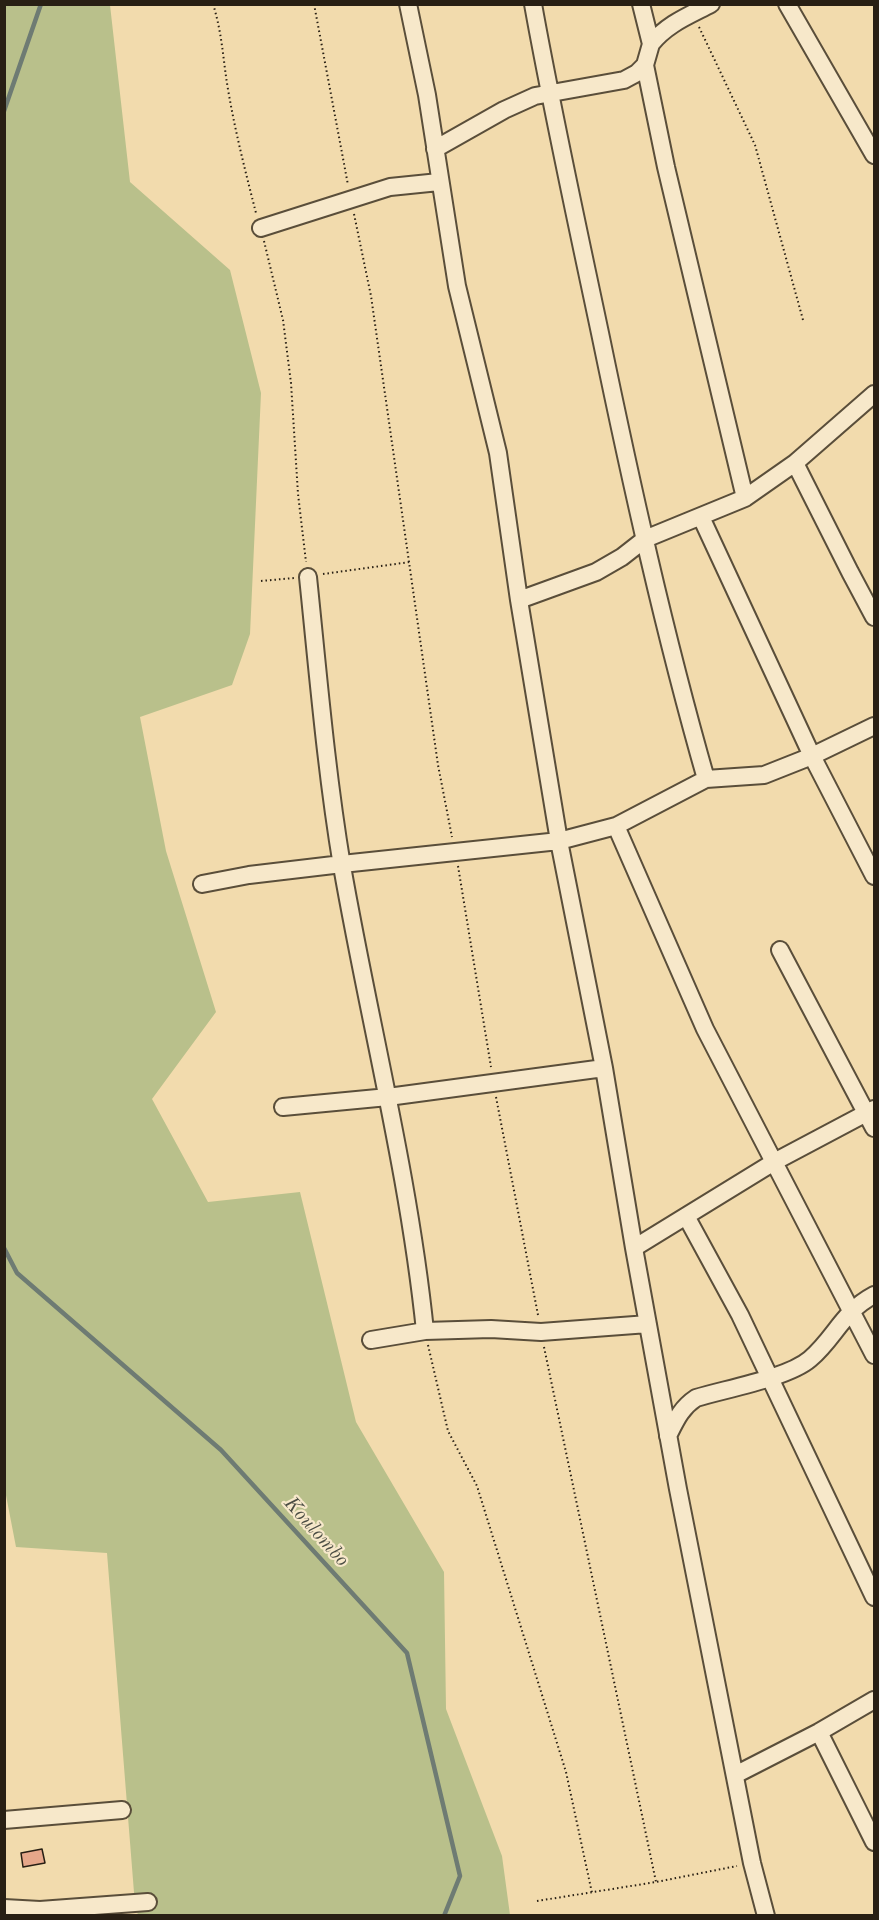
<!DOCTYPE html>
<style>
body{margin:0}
#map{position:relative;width:879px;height:1920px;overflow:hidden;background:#f2dbad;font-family:"Old Standard TT",serif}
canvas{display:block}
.frame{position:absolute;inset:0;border:6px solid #281f14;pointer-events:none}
</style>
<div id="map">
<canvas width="879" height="1920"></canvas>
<div class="frame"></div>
</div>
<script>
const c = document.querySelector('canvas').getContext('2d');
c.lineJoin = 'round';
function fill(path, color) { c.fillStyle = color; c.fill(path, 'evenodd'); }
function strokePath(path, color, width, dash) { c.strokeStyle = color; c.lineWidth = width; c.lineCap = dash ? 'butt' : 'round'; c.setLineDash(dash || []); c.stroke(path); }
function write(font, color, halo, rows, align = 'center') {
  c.font = font + ' "Old Standard TT",serif'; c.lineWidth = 4.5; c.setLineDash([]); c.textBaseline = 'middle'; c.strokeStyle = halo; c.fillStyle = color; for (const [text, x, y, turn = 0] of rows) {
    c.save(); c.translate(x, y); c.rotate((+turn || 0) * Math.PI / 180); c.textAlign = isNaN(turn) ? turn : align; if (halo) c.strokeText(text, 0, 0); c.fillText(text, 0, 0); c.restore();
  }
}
const green = new Path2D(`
 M4 5H110L130 182 230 270 261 393 250 634 232 685 140 717 166 851 216 1012 152 1099 208 1202 300 1192 356 1422 444 1572 446 1709 502 1856 510 1915H138L135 1905 107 1553 16 1547 4 1485Z`);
const stream = new Path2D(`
 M4 111 41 4
 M4 1248 17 1273 221 1450 407 1653 460 1876 444 1916`);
const building = new Path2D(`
 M42 1849 45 1863 23 1867 21 1853Z`);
const path = new Path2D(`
 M213 4C223 36 223 63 229 95 236 135 246 174 256 213
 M314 4 348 185
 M699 27 755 145 803 320
 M354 214 371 296 438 765 452 837
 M264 241 283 320 291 383 298 494 306 562
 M323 574 410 562
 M261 581 294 578
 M458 866 491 1067
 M496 1097 538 1315
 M428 1345 448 1431 477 1486 566 1772 592 1893
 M544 1347 656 1882
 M537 1901 656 1882 737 1866`);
const minor = new Path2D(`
 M408 4 427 95 457 286 498 453 519 600 559 841 604 1068 634 1248 678 1489 752 1863 766 1916
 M533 4C553 115 577 224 600 333 631 483 664 632 706 779
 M641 4 651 44 645 65 666 167 745 498
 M787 4 874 155
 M651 44C667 24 688 16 711 4
 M435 149 504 110 535 96 624 80 637 73 645 65
 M261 228 390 187 439 182
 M795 463 850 572 874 617
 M701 517 812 756 874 876
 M308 577C318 673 326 770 342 866 369 1021 409 1174 425 1331
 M519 600 596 572 622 557 645 539 745 498 795 463 874 394
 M616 826 705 1029 874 1355
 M202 884 249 875 342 864 559 841 616 826 706 779 764 775 812 756 874 726
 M780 950 874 1128
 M283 1107 388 1097 604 1068
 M686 1216 740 1315 874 1597
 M634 1248 774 1162 874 1109
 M371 1340 425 1331 491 1329 541 1332 648 1324
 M668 1436C676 1420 681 1408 696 1398 725 1389 788 1378 810 1359 835 1338 842 1312 874 1295
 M819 1732 874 1842
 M735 1775 819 1732 874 1700
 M4 1820 122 1810
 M4 1908 40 1910 148 1902`);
const waterNames = [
 ["Koulombo",316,1532,48]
];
fill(green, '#b9c08b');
strokePath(stream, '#6e7b73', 4.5);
fill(building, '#e6a78a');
strokePath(building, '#281f14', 1.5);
strokePath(minor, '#5a4e3a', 20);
strokePath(path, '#281f14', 2, [1.5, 3]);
strokePath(minor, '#f7e8ca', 16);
write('italic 20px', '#4b4d44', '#f7e8ca', waterNames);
</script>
